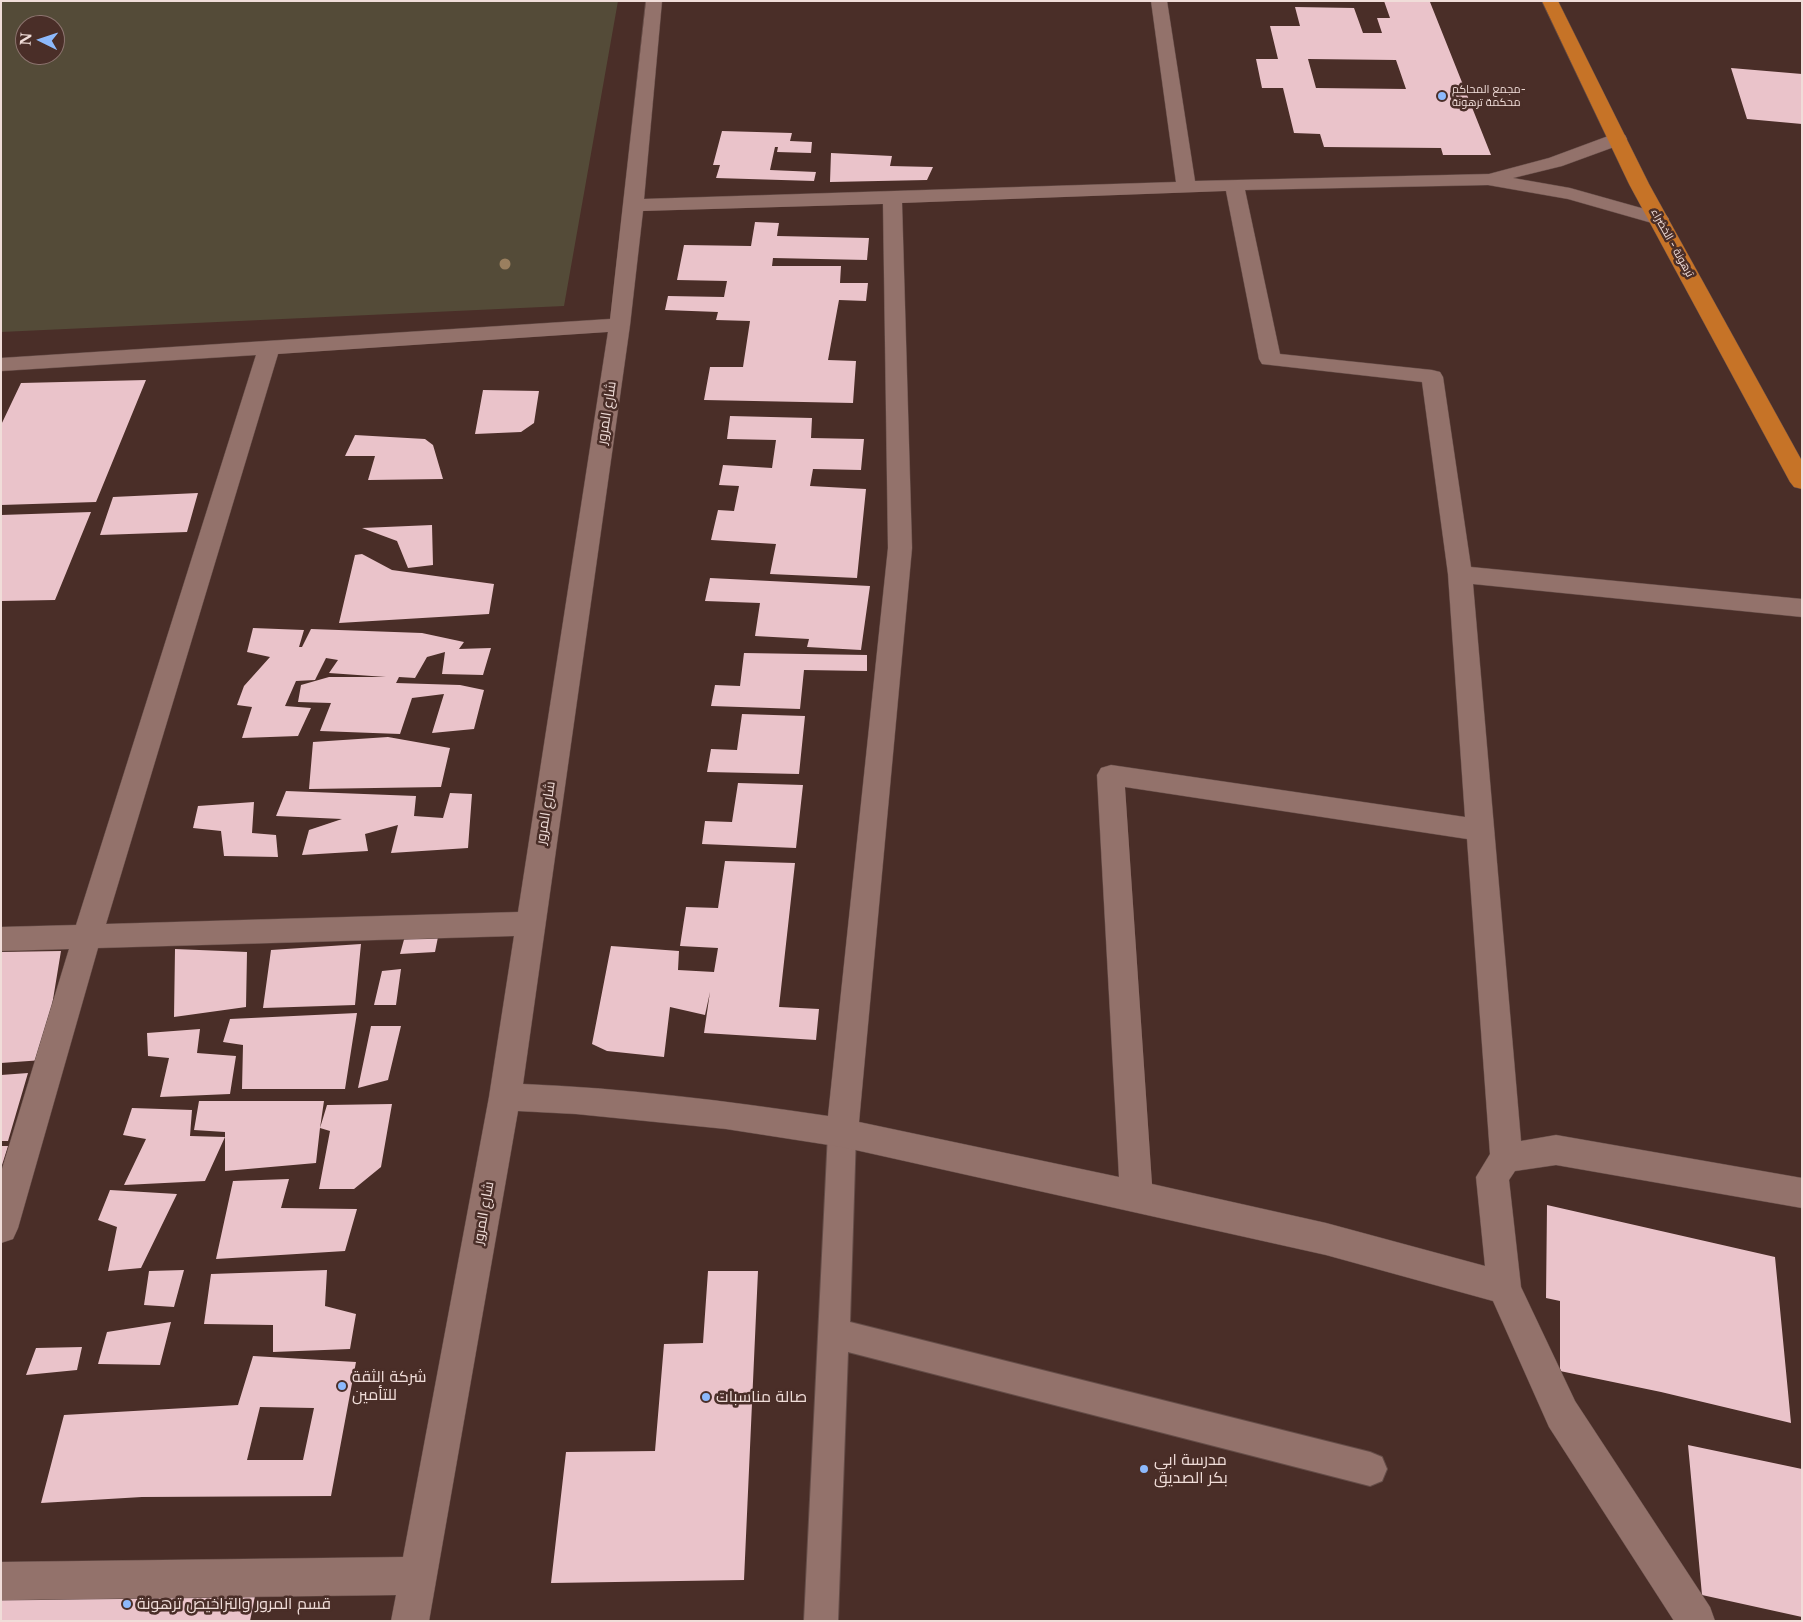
<!DOCTYPE html>
<meta charset="utf-8">
<style>
body{margin:0}
#map{position:relative;width:1803px;height:1622px;overflow:hidden;background:#4a2e28;font-family:"Libre Baskerville",serif}
canvas{display:block}
.frame{position:absolute;inset:0;border:2px solid #f0ddd9;pointer-events:none}
.north{position:absolute;left:15px;top:15px;width:50px;height:50px;box-sizing:border-box;background:#4a2e28;border:1px solid #8c746f;border-radius:50%;rotate:274deg;font-size:14px;font-weight:700;line-height:20px;text-align:center;color:#f0ddd9}
.north::after{content:'';display:block;margin:auto;width:18px;height:22px;background:#8db9fc;clip-path:polygon(50% 0,100% 100%,50% 72%,0 100%)}
</style>
<div id="map">
<canvas width="1803" height="1622"></canvas>
<div class="frame"></div>
<div class="north">N</div>
</div>
<script>
const c = document.querySelector('canvas').getContext('2d');
c.lineJoin = 'round';
function fill(path, color) { c.fillStyle = color; c.fill(path, 'evenodd'); }
function strokePath(path, color, width, dash) { c.strokeStyle = color; c.lineWidth = width; c.lineCap = dash ? 'butt' : 'round'; c.setLineDash(dash || []); c.stroke(path); }
function write(font, color, halo, rows, align = 'center') {
  c.font = font + ' "Libre Baskerville",Cairo,serif'; c.lineWidth = 5; c.setLineDash([]); c.textBaseline = 'middle'; c.strokeStyle = halo; c.fillStyle = color; for (const [text, x, y, turn = 0] of rows) {
    c.save(); c.translate(x, y); c.rotate((+turn || 0) * Math.PI / 180); c.textAlign = isNaN(turn) ? turn : align; if (halo) c.strokeText(text, 0, 0); c.fillText(text, 0, 0); c.restore();
  }
}
const green = new Path2D(`
 M1 1H618L564 306 1 332ZM25 25H55V55H25Z`);
const building = new Path2D(`
 M1384 1 1430 2 1491 155H1443L1441 148 1324 147 1320 134 1294 133 1283 88H1262L1256 59H1278L1270 26H1300L1295 7 1354 8 1363 33H1382L1377 18H1390ZM1308 59 1396 60 1406 89 1316 88Z
 M1731 68 1802 74V124L1747 119Z
 M722 131 792 133 790 141 812 142 811 153 777 152 778 147H775L770 170 816 172 814 181 716 178 720 165H713Z
 M831 153 892 156 890 166 933 167 927 180 830 182Z
 M755 222 779 223 777 236 869 238 867 260 773 258 772 266H841L840 283H868L866 301 839 300 828 360 856 361 853 403 704 400 710 367H743L750 321 716 320 718 312 665 310 668 296 724 297 727 281 677 280 684 245 751 246Z
 M146 380 96 502 1 505V425L21 383Z
 M483 390 539 391 534 423 521 432 475 434Z
 M730 416 812 418 811 438 864 439 861 470 813 469 810 486 866 489 857 578 770 574 776 544 711 540 718 510 734 511 739 486 719 485 723 465 772 468 776 440 727 439Z
 M355 435 425 439 433 445 443 479 368 480 375 456H345Z
 M198 493 187 532 100 535 113 497Z
 M91 512 55 600 1 601V515Z
 M432 525 433 565 408 568 397 541 362 528Z
 M362 554 392 570 494 584 489 614 339 623 355 555Z
 M710 578 870 586 861 650 807 647 809 639 755 636 760 603 705 601Z
 M253 628 304 630 299 647H302L311 629 422 633 464 642 459 649 491 648 483 675 442 674 445 652 427 657 415 678 399 677 396 683 460 685 484 690 474 729 432 733 444 694 412 698 400 734 320 731 331 703 298 702 301 685 329 677H386L329 673 338 660 326 658 315 680 296 681 285 706 311 708 298 736 242 738 252 707 237 705 244 686 270 657 247 652Z
 M744 653 867 655V671L804 670 800 709 711 706 715 685 740 686Z
 M742 714 805 716 799 774 707 772 711 749 737 750Z
 M388 737 450 748 441 787 309 789 313 742Z
 M738 783 803 785 796 848 702 844 705 821 732 822Z
 M286 791 416 796 414 816 443 818 450 793 472 794 468 848 391 853 398 825 365 834 368 851 302 855 309 830 342 819 276 816Z
 M254 802 252 833 276 835 278 857 224 856 221 831 193 828 198 806Z
 M725 861 795 863 779 1007 819 1009 816 1040 704 1033 710 992 705 1015 670 1007 664 1057 607 1051 592 1044 611 946 679 951 678 970 714 972 718 948 680 946 686 907 718 908Z
 M405 936 438 937 435 952 400 954Z
 M361 944 355 1005 263 1008 271 950Z
 M175 949 247 952 246 1007 174 1017Z
 M61 951 43 1060 1 1063V952Z
 M401 969 396 1005H374L382 971Z
 M357 1013 345 1089H242L243 1045 223 1042 230 1019Z
 M371 1026H401L388 1080 358 1088Z
 M200 1029 197 1053 236 1056 230 1094 160 1097 169 1058 148 1056 147 1033Z
 M28 1073 8 1141H1V1075Z
 M199 1101H324L320 1128 327 1105 392 1104 381 1167 354 1189H319L330 1131 320 1128 316 1163 225 1171V1137L205 1181 124 1185 146 1139 123 1135 132 1108 192 1110 190 1136 225 1137V1132L194 1130Z
 M1 1146H8L2 1165H1Z
 M289 1179 281 1208 357 1209 345 1251 216 1259 233 1181Z
 M110 1190 177 1194 141 1268 108 1271 117 1227 98 1220Z
 M1547 1205 1775 1257 1791 1423 1661 1392 1560 1371V1301L1546 1298Z
 M184 1270 174 1307 144 1305 149 1271Z
 M327 1270 325 1306 356 1314 350 1349 273 1352V1325L204 1324 211 1274Z
 M708 1271H758L744 1580 551 1583 566 1452 655 1451 664 1344 703 1343Z
 M171 1322 160 1365 98 1364 107 1332Z
 M82 1347 77 1370 26 1375 36 1348Z
 M253 1356 356 1362 331 1496 142 1497 41 1503 64 1415 238 1405ZM260 1407 314 1408 303 1460H247Z
 M1688 1445 1802 1469V1617L1702 1595Z
 M258 1581 250 1621H1V1587Z`);
const lane = new Path2D(`
 M842 1120 852 1124 856 1133 850 1322 1370 1452 1382 1457 1387 1469 1382 1481 1370 1486 848 1352 838 1621H804L828 1133 832 1124Z`);
const street = new Path2D(`
 M646 1H662L644 199 1176 182 1151 1H1167L1195 181 1489 174 1549 158 1611 135 1618 133 1625 135 1627 139 1625 143 1562 166 1513 178 1570 188 1666 215 1669 219 1666 223 1659 225 1568 199 1488 185 1245 190 1280 354 1432 370 1440 372 1443 377 1471 567 1802 599V617L1473 584 1521 1141 1556 1135 1802 1178V1208L1556 1165 1515 1171 1509 1180 1521 1287 1575 1401 1710 1607 1715 1621H1674L1549 1427 1493 1301 1326 1255 842 1147 726 1129 576 1114 518 1111 429 1621H391L396 1595 1 1600V1562L403 1557 489 1097 514 936 98 948 18 1228 13 1239 1 1243V1172L69 949 1 951V927L76 925 256 355 1 371V358L610 319ZM1226 191 1259 359 1262 364 1422 382 1448 574 1465 817 1111 765 1101 768 1097 775 1119 1177 859 1122 912 548 902 203ZM883 204 888 548 828 1116C727 1101 625 1088 523 1084L630 325 643 211ZM608 332 518 912 106 924 278 354ZM1125 787 1467 839 1490 1154 1476 1177 1485 1266 1326 1223 1152 1184Z`);
const highway = new Path2D(`
 M1542 1H1558L1649 184 1802 461V489L1794 487 1790 482 1629 184Z`);
const trees = [
 [505,264]
];
const markers = [
 [1442,96,5,"#8db9fc"],
 [342,1386,5,"#8db9fc"],
 [706,1397,5,"#8db9fc"],
 [1144,1469,5,"#8db9fc"],
 [127,1604,5,"#8db9fc"]
];
const farPoinames = [
 ["مجمع المحاكم-",1452,90],
 ["محكمة ترهونة",1452,103]
];
const farStreetnames = [
 ["ترهونة - الخضراء",1672,243,61]
];
const streetNames = [
 ["شارع المرور",607,413,-81],
 ["شارع المرور",546,813,-81],
 ["شارع المرور",484,1213,-80]
];
const nearPoinames = [
 ["شركة الثقة",352,1377],
 ["للتأمين",352,1395],
 ["صالة مناسبات",716,1397],
 ["مدرسة ابي",1154,1460],
 ["بكر الصديق",1154,1478],
 ["قسم المرور والتراخيص ترهونة",137,1604]
];
fill(green, '#544b38');
fill(building, '#eac3ca');
strokePath(lane, '#654d48', 2);
strokePath(street, '#654d48', 1);
strokePath(highway, '#654d48', 1);
fill(lane, '#93726b');
fill(street, '#93726b');
fill(highway, '#c67327');
c.fillStyle = '#9a7f5f';
for (const [x, y] of trees) { c.beginPath(); c.arc(x, y, 5.5, 0, 2 * Math.PI); c.fill(); }
for (const [x, y, r, color] of markers) { const dot = new Path2D(); dot.arc(x, y, r, 0, 2 * Math.PI); c.fillStyle = color; c.fill(dot); strokePath(dot, '#4a2e28', 2); }
write('11px', '#f0ddd9', '#4a2e28', farPoinames, 'left');
write('11px', '#f0ddd9', '#4a2e28', farStreetnames);
write('14px', '#f0ddd9', '#4a2e28', streetNames);
write('16px', '#f0ddd9', '#4a2e28', nearPoinames, 'left');
</script>
